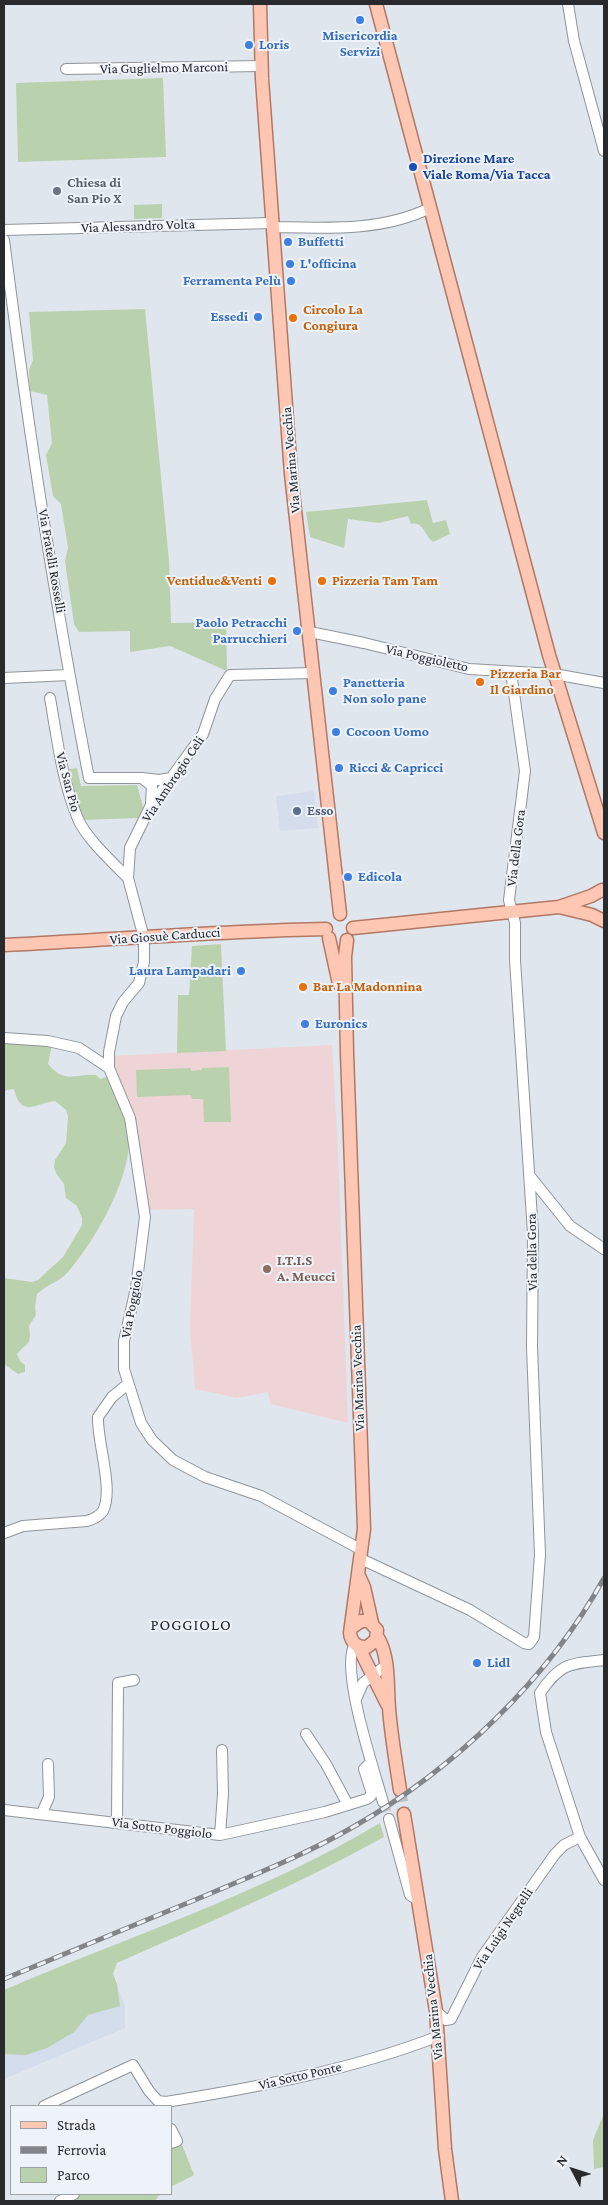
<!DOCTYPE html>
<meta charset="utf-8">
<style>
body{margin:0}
#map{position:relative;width:608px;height:2205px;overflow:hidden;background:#e0e6ed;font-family:"Crimson Pro",serif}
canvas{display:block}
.frame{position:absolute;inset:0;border:5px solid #282a2d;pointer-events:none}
.legend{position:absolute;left:10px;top:2105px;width:162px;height:90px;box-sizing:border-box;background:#eef3fa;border:1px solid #9fa3a8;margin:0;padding:6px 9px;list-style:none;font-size:15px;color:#282a2d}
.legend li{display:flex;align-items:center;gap:10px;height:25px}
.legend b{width:25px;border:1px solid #9fa3a8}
.north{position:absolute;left:548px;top:2145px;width:50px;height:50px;-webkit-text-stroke:4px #eef3fa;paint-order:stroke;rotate:310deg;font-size:14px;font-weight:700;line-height:20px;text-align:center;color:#282a2d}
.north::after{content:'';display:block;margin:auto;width:18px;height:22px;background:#282a2d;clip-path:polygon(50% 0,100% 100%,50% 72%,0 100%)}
</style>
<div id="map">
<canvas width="608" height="2205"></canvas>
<div class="frame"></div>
<ul class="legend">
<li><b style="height:6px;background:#fec7b4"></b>Strada</li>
<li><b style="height:6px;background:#81858a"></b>Ferrovia</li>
<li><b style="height:14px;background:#bad1ae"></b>Parco</li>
</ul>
<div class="north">N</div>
</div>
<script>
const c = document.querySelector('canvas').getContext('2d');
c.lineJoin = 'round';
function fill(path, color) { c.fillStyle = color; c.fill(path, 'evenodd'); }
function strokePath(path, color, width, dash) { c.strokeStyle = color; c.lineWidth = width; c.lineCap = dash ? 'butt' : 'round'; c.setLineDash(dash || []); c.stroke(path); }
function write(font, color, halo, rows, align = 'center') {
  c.font = font + ' "Crimson Pro",serif'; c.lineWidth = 4; c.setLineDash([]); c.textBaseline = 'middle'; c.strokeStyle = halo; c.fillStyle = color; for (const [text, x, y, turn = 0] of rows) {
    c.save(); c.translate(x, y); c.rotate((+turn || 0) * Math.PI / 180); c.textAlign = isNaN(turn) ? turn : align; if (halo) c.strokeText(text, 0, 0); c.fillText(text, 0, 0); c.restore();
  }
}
const built = new Path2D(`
 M314 791 318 828 280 831 276 796Z
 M106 1960 125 2005V2028L4 2079V2002Z`);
const education = new Path2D(`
 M332 1045 338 1150 348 1423 270 1404 268 1392 237 1398 195 1389 190 1328 194 1209 148 1210 120 1084 110 1056Z`);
const green = new Path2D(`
 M163 78 166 157 18 162 16 83Z
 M162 204V218L134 219V205Z
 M145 309 169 561 171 623 226 622 227 671 170 646 130 652V631L79 632 74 624 65 561 68 548 61 504 53 496 46 455 52 443 47 395 30 391 29 370 33 360 29 312Z
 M427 500 433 523 446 520 450 534 433 542C425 536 423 521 411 524L408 516 379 523 348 519 344 548 310 537 306 512Z
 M77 768 81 786 137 785 143 807 139 818 79 820 64 770Z
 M221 944 226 1051 177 1053 178 995H189L192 946Z
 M4 1043 52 1045 48 1064C66 1085 75 1073 96 1075L100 1079 109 1076C115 1091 125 1109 128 1126 137 1169 96 1240 68 1272 59 1282 46 1285 37 1294L35 1307 36 1315 29 1326C32 1346 28 1341 17 1354L20 1361 25 1365V1372L18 1374 4 1364V1278L32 1282 38 1280 63 1257 82 1225V1218L77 1206 66 1198 64 1184 56 1173 54 1167 55 1160 66 1143 68 1116 66 1110 55 1101C34 1104 21 1118 14 1089L7 1090 4 1092Z
 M229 1067 231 1122H204L203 1099H192L191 1095 137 1097 136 1070 191 1068V1071L202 1070V1068Z
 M380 1823 384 1837C298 1885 207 1923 117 1963L113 1974 117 1984 120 2006 88 2015 74 2032 47 2048 26 2055 4 2054V1990C129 1936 264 1893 380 1823Z
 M604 2113V2167L594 2169 593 2140Z
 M181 2142 194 2175 171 2187V2147Z
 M79 2194H160L155 2201H65Z`);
const minorTunnel = new Path2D(`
 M383 1802 389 1819`);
const majorTunnel = new Path2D(`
 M400 1790 404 1814`);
const minor = new Path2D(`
 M568 4 574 41 604 151
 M66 69 261 66
 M272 227C325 228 381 232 430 208
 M4 230 272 223
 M4 240C27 420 54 600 89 778H142L152 786 151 803
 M310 632 364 643 469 669 554 674 604 683
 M314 673 230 675 215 699 203 734 150 807 130 848 128 878 144 938V962L139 983 123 1002 116 1016 109 1052V1068L130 1118 145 1217 136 1288 124 1341V1369L141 1423 152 1440 173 1460 205 1477 261 1496 362 1550
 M4 678 69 675
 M50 698C57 738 62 781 78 819 86 838 113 863 128 878
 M142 778 159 780 171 778
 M4 1038 48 1041 79 1048 109 1068
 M529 1175 570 1226 604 1249
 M4 1533 23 1526 87 1521C93 1519 99 1517 103 1511 114 1489 97 1442 98 1417L112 1397 128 1384
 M361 1559 470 1610 524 1643 529 1644 534 1637 540 1555 532 1347 533 1233 515 960V923L509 900 525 771 511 672
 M355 1644C339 1667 375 1773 383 1802
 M604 1660C570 1664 561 1662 540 1693L546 1732 580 1837 604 1880
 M356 1699 363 1683 385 1666
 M306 1734 326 1764 348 1805
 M4 1810 220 1835 325 1812 367 1799 371 1796V1791L364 1769 371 1762
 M42 1813 49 1797 48 1764
 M389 1819 410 1895 419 1901
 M117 1822 118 1683 134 1680
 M220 1835 223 1794 222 1750
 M436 2011 446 2020 451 2019 482 1957 555 1854 564 1845 580 1837
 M44 2106 133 2065 149 2091 158 2101 166 2102C258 2087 352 2070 439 2036
 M171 2129 177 2141 171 2143
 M60 2201 74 2194`);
const major = new Path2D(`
 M260 4 262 79 291 474 340 914
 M376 4 549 655 604 833
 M559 907 592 915 604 921
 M353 928 559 907 591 896 602 890
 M329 938 339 984
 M347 940 345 957 347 1053 364 1529 350 1633C351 1642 357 1648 367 1647L376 1640 377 1630 369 1621H361L351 1628
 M4 945C111 940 218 931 326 929
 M359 1576 364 1587 372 1623
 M377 1636C390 1656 387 1686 389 1708 391 1735 396 1763 400 1790
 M358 1646 387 1704
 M404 1814 436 2011 445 2149 452 2201`);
const rail = new Path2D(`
 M4 1979C70 1952 136 1924 202 1897 253 1875 305 1855 353 1827 453 1770 548 1680 604 1578`);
const markers = [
 [360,20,5,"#3f7fe0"],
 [249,45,5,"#3f7fe0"],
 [413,167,5,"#1a4fb4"],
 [57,191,5,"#6b7280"],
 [288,242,5,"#3f7fe0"],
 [290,264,5,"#3f7fe0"],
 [291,281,5,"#3f7fe0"],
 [258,317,5,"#3f7fe0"],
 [293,318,5,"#e8710a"],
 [272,581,5,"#e8710a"],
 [322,581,5,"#e8710a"],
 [297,631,5,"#3f7fe0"],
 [480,682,5,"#e8710a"],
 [333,691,5,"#3f7fe0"],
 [336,732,5,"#3f7fe0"],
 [339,768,5,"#3f7fe0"],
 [297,811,5,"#5c6f8a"],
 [348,877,5,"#3f7fe0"],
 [241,971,5,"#3f7fe0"],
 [303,987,5,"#e8710a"],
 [305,1024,5,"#3f7fe0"],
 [267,1269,5,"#8d6e63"],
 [477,1663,5,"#3f7fe0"]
];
const shopNames = [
 ["Misericordia",360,36,"center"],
 ["Servizi",360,52,"center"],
 ["Loris",259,45],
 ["Buffetti",298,242],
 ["L'officina",300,264],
 ["Ferramenta Pelù",281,281,"right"],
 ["Essedi",248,317,"right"],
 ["Paolo Petracchi",287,623,"right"],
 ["Parrucchieri",287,639,"right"],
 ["Panetteria",343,683],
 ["Non solo pane",343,699],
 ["Cocoon Uomo",346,732],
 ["Ricci & Capricci",349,768],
 ["Edicola",358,877],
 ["Laura Lampadari",231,971,"right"],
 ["Euronics",315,1024],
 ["Lidl",487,1663]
];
const streetNames = [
 ["Via Guglielmo Marconi",164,68,-1],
 ["Via Alessandro Volta",138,226,-2],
 ["Via Marina Vecchia",291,460,-95],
 ["Via Fratelli Rosselli",52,561,80],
 ["Via Poggioletto",427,658,13],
 ["Via Ambrogio Celi",173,779,-56],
 ["Via San Pio",68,782,75],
 ["Via della Gora",516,848,-83],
 ["Via Giosuè Carducci",165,936,-4],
 ["Via della Gora",532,1252,-91],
 ["Via Poggiolo",132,1304,-79],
 ["Via Marina Vecchia",358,1378,-92],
 ["Via Sotto Poggiolo",162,1828,7],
 ["Via Luigi Negrelli",503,1929,-56],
 ["Via Marina Vecchia",433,2007,-96],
 ["Via Sotto Ponte",300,2076,-13]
];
const transitNames = [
 ["Direzione Mare",423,159],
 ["Viale Roma/Via Tacca",423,175]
];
const worshipNames = [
 ["Chiesa di",67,183],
 ["San Pio X",67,199]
];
const foodNames = [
 ["Circolo La",303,310],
 ["Congiura",303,326],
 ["Ventidue&Venti",262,581,"right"],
 ["Pizzeria Tam Tam",332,581],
 ["Pizzeria Bar",490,674],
 ["Il Giardino",490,690],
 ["Bar La Madonnina",313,987]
];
const serviceNames = [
 ["Esso",307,811]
];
const educationNames = [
 ["I.T.I.S",277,1261],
 ["A. Meucci",277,1277]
];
const quarterNames = [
 ["POGGIOLO",191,1625]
];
fill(built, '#d3ddeb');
fill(education, '#efd4d7');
fill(green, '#bad1ae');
strokePath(minorTunnel, '#bbc0c7', 10, [10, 5]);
strokePath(majorTunnel, '#bbc0c7', 12, [12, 6]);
strokePath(minor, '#8f949b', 12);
strokePath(major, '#b27864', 15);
strokePath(minor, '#fff', 10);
strokePath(major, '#fec7b4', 12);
strokePath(rail, '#81858a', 5);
strokePath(rail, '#eef3fa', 3, [9]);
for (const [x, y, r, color] of markers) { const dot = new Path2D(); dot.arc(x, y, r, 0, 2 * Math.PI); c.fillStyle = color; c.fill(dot); strokePath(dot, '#eef3fa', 2); }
write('bold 14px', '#366cbe', '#eef3fa', shopNames, 'left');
write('14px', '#282a2d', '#eef3fa', streetNames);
write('bold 14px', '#164399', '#eef3fa', transitNames, 'left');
write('bold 14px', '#5b616d', '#eef3fa', worshipNames, 'left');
write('bold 14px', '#c56008', '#eef3fa', foodNames, 'left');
write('bold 14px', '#4e5e75', '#eef3fa', serviceNames, 'left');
write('bold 14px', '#785e54', '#eef3fa', educationNames, 'left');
c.letterSpacing = '1px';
write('16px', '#262a2f', '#eef3fa', quarterNames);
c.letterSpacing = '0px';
</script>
